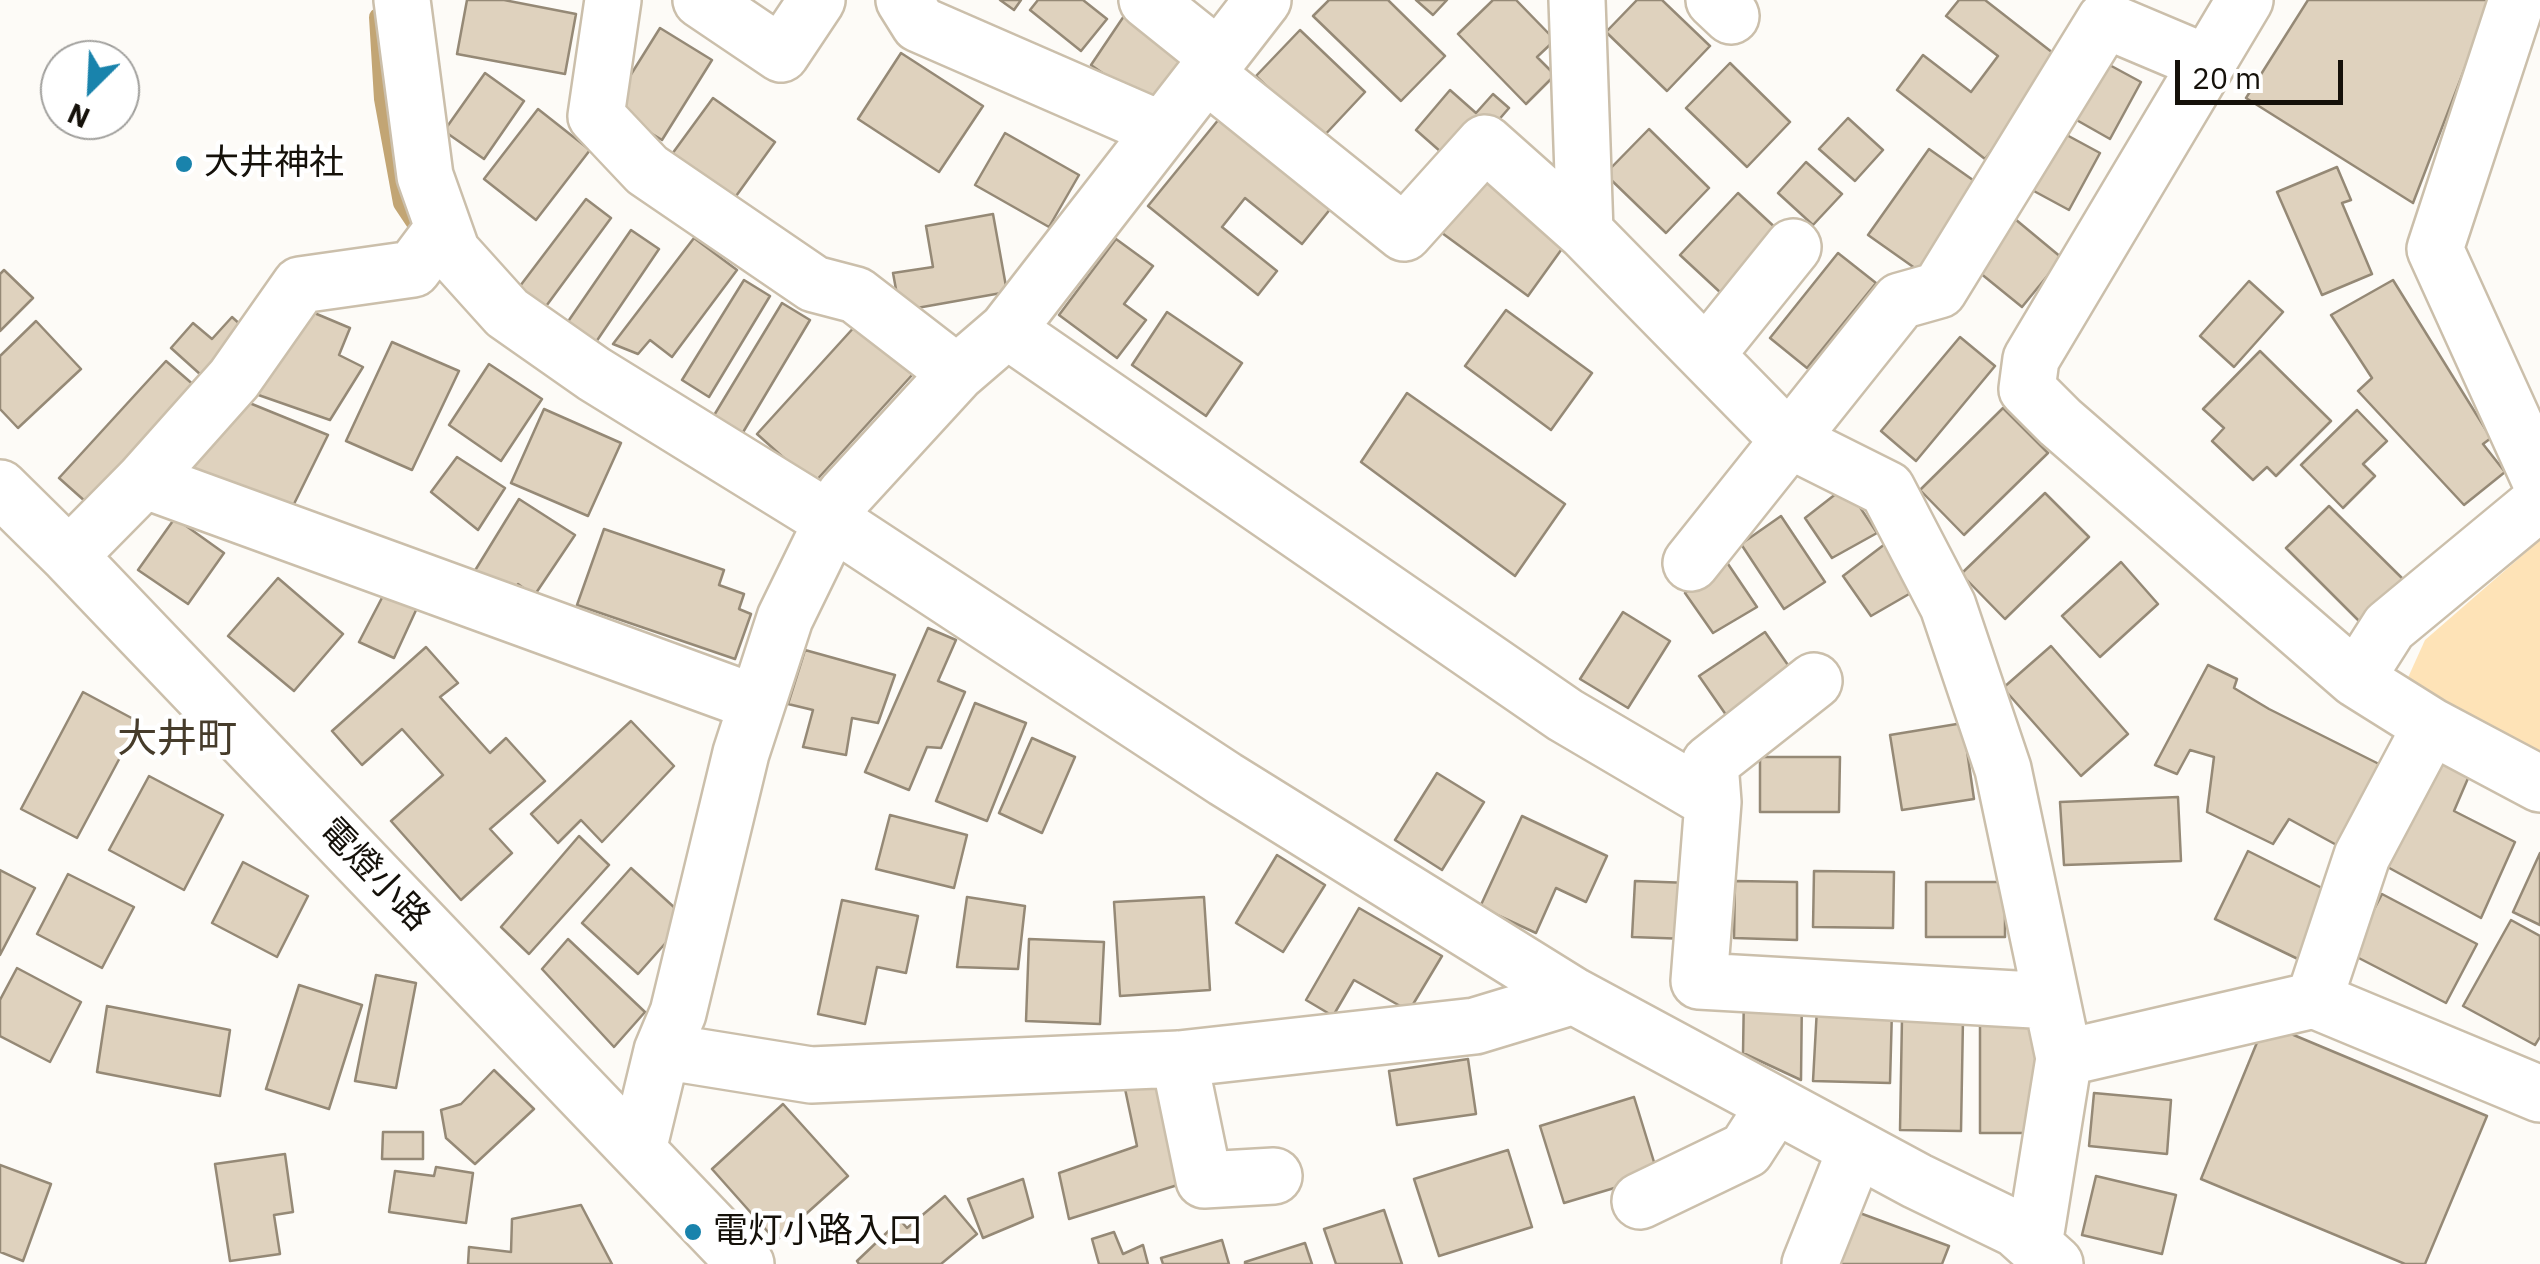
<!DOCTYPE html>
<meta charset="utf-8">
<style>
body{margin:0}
#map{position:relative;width:2540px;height:1264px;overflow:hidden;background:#fdfbf7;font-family:"IBM Plex Sans",sans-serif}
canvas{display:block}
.north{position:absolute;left:40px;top:40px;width:100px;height:100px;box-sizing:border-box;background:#fff;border:2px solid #a1a09d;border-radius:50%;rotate:204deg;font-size:28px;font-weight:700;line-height:40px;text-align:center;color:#15110a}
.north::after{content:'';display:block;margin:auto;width:35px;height:45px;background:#1983ac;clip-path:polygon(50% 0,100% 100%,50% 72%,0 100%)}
.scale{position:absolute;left:2175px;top:60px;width:168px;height:45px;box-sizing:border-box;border:5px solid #15110a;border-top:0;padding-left:12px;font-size:30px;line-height:35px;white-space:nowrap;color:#15110a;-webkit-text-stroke:8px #fff;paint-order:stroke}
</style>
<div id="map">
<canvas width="2540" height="1264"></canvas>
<div class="north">N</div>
<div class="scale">20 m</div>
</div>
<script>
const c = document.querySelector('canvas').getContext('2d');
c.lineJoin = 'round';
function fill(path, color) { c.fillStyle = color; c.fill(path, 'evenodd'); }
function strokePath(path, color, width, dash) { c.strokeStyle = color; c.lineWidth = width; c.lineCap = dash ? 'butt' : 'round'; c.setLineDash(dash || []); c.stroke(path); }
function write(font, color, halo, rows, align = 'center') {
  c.font = font + ' "IBM Plex Sans","Noto Sans JP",sans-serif'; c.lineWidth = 9; c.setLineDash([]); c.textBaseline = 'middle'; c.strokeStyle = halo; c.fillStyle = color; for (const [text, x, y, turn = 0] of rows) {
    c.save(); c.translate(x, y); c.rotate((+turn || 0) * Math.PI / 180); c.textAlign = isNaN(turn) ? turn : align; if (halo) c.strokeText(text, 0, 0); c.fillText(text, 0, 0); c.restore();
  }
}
const green = new Path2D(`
 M2540 540V753L2406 682 2425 640Z`);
const stream = new Path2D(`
 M378 17 383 99 402 203 422 233`);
const building = new Path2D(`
 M467 0H504L576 14 565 74 457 54Z
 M1000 0H1021L1014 10Z
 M1038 0H1083L1107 19 1081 51 1030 10Z
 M1329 0H1388L1445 56 1401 101 1313 16Z
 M1416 0H1447L1433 15Z
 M1493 0H1516L1555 40 1537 57 1555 75 1526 104 1458 34Z
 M1637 0H1662L1710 46 1667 91 1606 32Z
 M1959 0H1985L2062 60 1985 159 1897 90 1923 55 1971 92 1998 56 1946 16Z
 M2308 0H2491L2413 203 2246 98Z
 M1126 13 1190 56 1154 109 1091 65Z
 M660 28 712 60 662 140 610 108Z
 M1300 30 1365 92 1321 139 1256 76Z
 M901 53 983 106 939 172 858 119Z
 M2104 62 2141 82 2110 139 2073 118Z
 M1730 63 1790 122 1747 167 1686 108Z
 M485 73 524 101 484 159 444 131Z
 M1450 90 1476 113 1493 94 1509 108 1458 167 1416 130Z
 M713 98 775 142 726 210 664 165Z
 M1228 108 1340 197 1302 244 1245 198 1222 227 1277 271 1258 295 1148 206Z
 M538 109 590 150 536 220 484 179Z
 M1848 118 1883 150 1855 181 1819 149Z
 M1649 129 1709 188 1666 233 1605 174Z
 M1005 133 1079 175 1049 227 975 185Z
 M2063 133 2100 153 2069 210 2032 190Z
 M1929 149 1980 185 1919 271 1868 235Z
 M1806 162 1842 194 1813 225 1778 193Z
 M2337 167 2351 200 2342 203 2372 274 2322 295 2277 192Z
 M1483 176 1569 239 1528 296 1442 233Z
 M1738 193 1780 232 1722 294 1680 255Z
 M586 199 611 218 544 309 517 290Z
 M993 214 1007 292 900 311 893 273 933 267 926 226Z
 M2009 214 2062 258 2022 307 1969 264Z
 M631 230 659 249 596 342 567 323Z
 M694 238 737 270 672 357 650 340 638 354 613 344Z
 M1116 239 1153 266 1124 304 1146 320 1117 358 1059 315Z
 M1838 253 1876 283 1807 368 1770 338Z
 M4 270 33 298 0 331V274Z
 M744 280 770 296 709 397 682 380Z
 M2393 280 2491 438 2483 444 2505 472 2464 505 2358 391 2372 378 2331 315Z
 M2249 281 2283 312 2234 367 2200 336Z
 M782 303 810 320 742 434 713 417Z
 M293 304 350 328 339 355 363 367 330 420 247 391Z
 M1506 310 1592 373 1551 430 1465 366Z
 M1167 312 1242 363 1206 416 1132 365Z
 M867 313 923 363 813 484 757 434Z
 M232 317 253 336 211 384 171 348 193 323 212 339Z
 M36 321 81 369 18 428 0 409V356Z
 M1960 337 1995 366 1916 461 1881 431Z
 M392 342 459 371 412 470 346 441Z
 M2260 351 2331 421 2276 476 2267 467 2253 480 2212 441 2224 428 2203 409Z
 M166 361 203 393 96 511 59 478Z
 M489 364 542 399 501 461 449 425Z
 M1407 393 1565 504 1515 576 1361 462Z
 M247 402 328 435 292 508 177 464Z
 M2003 408 2048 453 1964 535 1920 490Z
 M544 409 621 443 588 516 511 483Z
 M2357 410 2387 441 2363 464 2375 476 2343 508 2301 465Z
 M457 457 505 488 478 530 431 492Z
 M1846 486 1877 533 1832 558 1805 518Z
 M2045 493 2089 537 2005 619 1961 574Z
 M519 499 575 535 534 596 518 584 511 598 471 577Z
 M2329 506 2409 585 2366 628 2286 548Z
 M1781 516 1825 582 1784 609 1741 544Z
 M175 518 224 553 188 604 138 570Z
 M604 529 724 570 719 585 744 594 739 609 751 614 735 659 577 605Z
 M1885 544 1916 590 1871 616 1843 576Z
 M1726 561 1757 607 1713 633 1685 593Z
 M2121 562 2158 604 2100 657 2062 616Z
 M278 578 343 634 294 691 228 636Z
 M385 592 417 608 394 658 359 642Z
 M1623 612 1670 641 1628 708 1580 679Z
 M928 628 956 640 938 681 965 692 941 748 927 747 909 790 865 772Z
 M1765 632 1797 678 1731 722 1699 676Z
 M2051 646 2128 734 2081 776 2003 688Z
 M426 647 458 683 440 697 490 753 506 738 545 781 490 829 512 853 461 900 391 821 443 775 402 729 362 765 332 731Z
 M805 650 895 675 878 723 852 718 846 755 803 747 813 710 788 704Z
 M2208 665 2237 679 2234 688 2269 709 2397 773 2353 854 2289 819 2273 844 2207 812 2214 757 2190 750 2177 774 2155 765Z
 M83 692 139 722 77 838 21 809Z
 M975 703 1026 723 987 821 936 801Z
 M631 721 674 766 602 842 581 820 558 843 531 814Z
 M1963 723 1974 799 1902 810 1890 735Z
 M1032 738 1075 757 1042 833 999 813Z
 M2427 754 2469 776 2454 811 2515 842 2481 918 2371 858Z
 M1760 757H1840L1839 812H1760Z
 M1437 773 1484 802 1442 870 1395 840Z
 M149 776 223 815 184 890 109 850Z
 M2178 797 2181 861 2064 865 2060 802Z
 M890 815 967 835 954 888 876 869Z
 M1522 816 1607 856 1586 902 1556 888 1536 933 1480 907Z
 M579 836 609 865 529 954 501 927Z
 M2248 851 2332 893 2300 960 2215 919Z
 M2540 853V925L2513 912Z
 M1277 855 1325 885 1283 952 1236 923Z
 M243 862 308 896 277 957 212 923Z
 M631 868 687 919 638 974 582 923Z
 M0 870 35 888 0 955Z
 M1814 871 1894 872 1893 928 1813 927Z
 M68 874 134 907 102 968 37 934Z
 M1635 881 1690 883 1688 939 1632 937Z
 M1735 881 1797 882V940L1734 938Z
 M1926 882H2005V937H1926Z
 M2382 894 2477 944 2446 1003 2351 954Z
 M967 897 1025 906 1018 969 957 967Z
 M1204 897 1210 990 1120 996 1114 902Z
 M842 900 918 916 906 973 877 967 865 1024 818 1014Z
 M1359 908 1442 956 1409 1011 1354 980 1333 1016 1306 1000Z
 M2511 920 2540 936V1037L2535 1045 2463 1006Z
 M568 939 645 1012 614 1047 542 969Z
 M1029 939 1104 942 1100 1024 1026 1021Z
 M17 968 81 1002 50 1062 0 1036V1000Z
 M376 975 416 983 396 1088 355 1081Z
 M299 985 362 1005 329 1109 266 1089Z
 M1744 991 1802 992 1801 1080 1743 1053Z
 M107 1006 230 1030 220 1096 97 1072Z
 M1817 1008 1892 1010 1890 1083 1813 1081Z
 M1902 1018 1963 1019 1961 1131 1900 1130Z
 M1980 1022H2037V1133H1980Z
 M2265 1023 2487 1116 2425 1264H2405L2201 1179Z
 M1468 1059 1476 1114 1397 1125 1389 1071Z
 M494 1070 534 1109 475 1164 446 1138 441 1110 461 1104Z
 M1155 1079 1184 1183 1069 1219 1059 1173 1137 1146 1124 1084Z
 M2094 1093 2171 1100 2167 1154 2089 1146Z
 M1634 1097 1658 1175 1564 1203 1540 1126Z
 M783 1104 848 1176 776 1241 712 1169Z
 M383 1132H423V1159H382Z
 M1508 1150 1532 1227 1439 1256 1414 1179Z
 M285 1154 293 1212 274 1215 280 1254 230 1261 215 1164Z
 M0 1165 51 1184 23 1261 0 1252Z
 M436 1167 473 1173 466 1223 389 1212 395 1171 434 1176Z
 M2096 1176 2176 1195 2162 1254 2082 1235Z
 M1023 1179 1033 1217 983 1238 968 1199Z
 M945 1196 977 1234 941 1264H859L857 1261 900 1220 907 1228Z
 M581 1205 612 1264H468L469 1247 511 1252 512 1219Z
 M1384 1210 1402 1264H1336L1324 1229Z
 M1857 1212 1949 1246 1942 1264H1838Z
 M1114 1232 1123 1254 1143 1245 1148 1264H1099L1092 1239Z
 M1222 1240 1229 1264H1163L1161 1258Z
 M1305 1243 1312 1264H1245V1262Z`);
const minor = new Path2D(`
 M402 0 425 176 452 252 507 313 594 374 832 521 1225 779 1574 996 1917 1181 2016 1229 2055 1264
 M613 0 596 116 647 170 814 284 856 295 957 373
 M701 0 781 54 817 0
 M904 0 919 24 1162 130
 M1147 0 1218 57
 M1577 0 1585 232 1789 440 1887 489 1948 606 2003 769 2064 1058
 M1714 0 1731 16
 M2245 0 2031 359 2027 389 2060 422 2356 679
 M2517 0 2435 249 2540 480
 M1206 74 1404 233 1485 143 1585 232
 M1007 330 1565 715 1713 802
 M1706 355 1793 247
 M144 480 756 703
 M0 488 69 556 746 1264
 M2540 502 2389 627 2356 679 2431 726 2540 784
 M69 556 144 480 234 379 300 285 413 269 440 233
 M1691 563 1900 301 1939 290 2105 20 2207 63
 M1814 681 1710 763 1713 802 1699 981 2051 1001
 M2431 726 2362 856 2314 1000 2540 1094
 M662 1051 811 1075 1179 1059 1475 1026 1574 996
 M1179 1059 1204 1180 1274 1176
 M638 1150 662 1051 678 1013 741 753 785 618 845 495 957 373 1007 330 1263 0
 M1640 1201 1746 1150 1775 1105
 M2034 1245 2064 1058 2314 1000
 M1810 1264 1856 1149`);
const markers = [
 [184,164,10,"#1983ac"],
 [693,1232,10,"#1983ac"]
];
const poiNames = [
 ["大井神社",204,164],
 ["電灯小路入口",713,1232]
];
const streetNames = [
 ["電燈小路",374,875,46]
];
const quarterNames = [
 ["大井町",177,740]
];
fill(green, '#fee3b7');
strokePath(stream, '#c2a574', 18);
fill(building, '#dfd2be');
strokePath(building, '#958976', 2.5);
strokePath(minor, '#cbbfab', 60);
strokePath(minor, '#fff', 55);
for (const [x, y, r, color] of markers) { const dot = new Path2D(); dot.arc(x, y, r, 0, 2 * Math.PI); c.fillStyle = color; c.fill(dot); strokePath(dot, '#fff', 4); }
write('35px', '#15110a', '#fff', poiNames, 'left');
write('35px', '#15110a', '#fff', streetNames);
write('40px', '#463c2b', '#fff', quarterNames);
</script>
